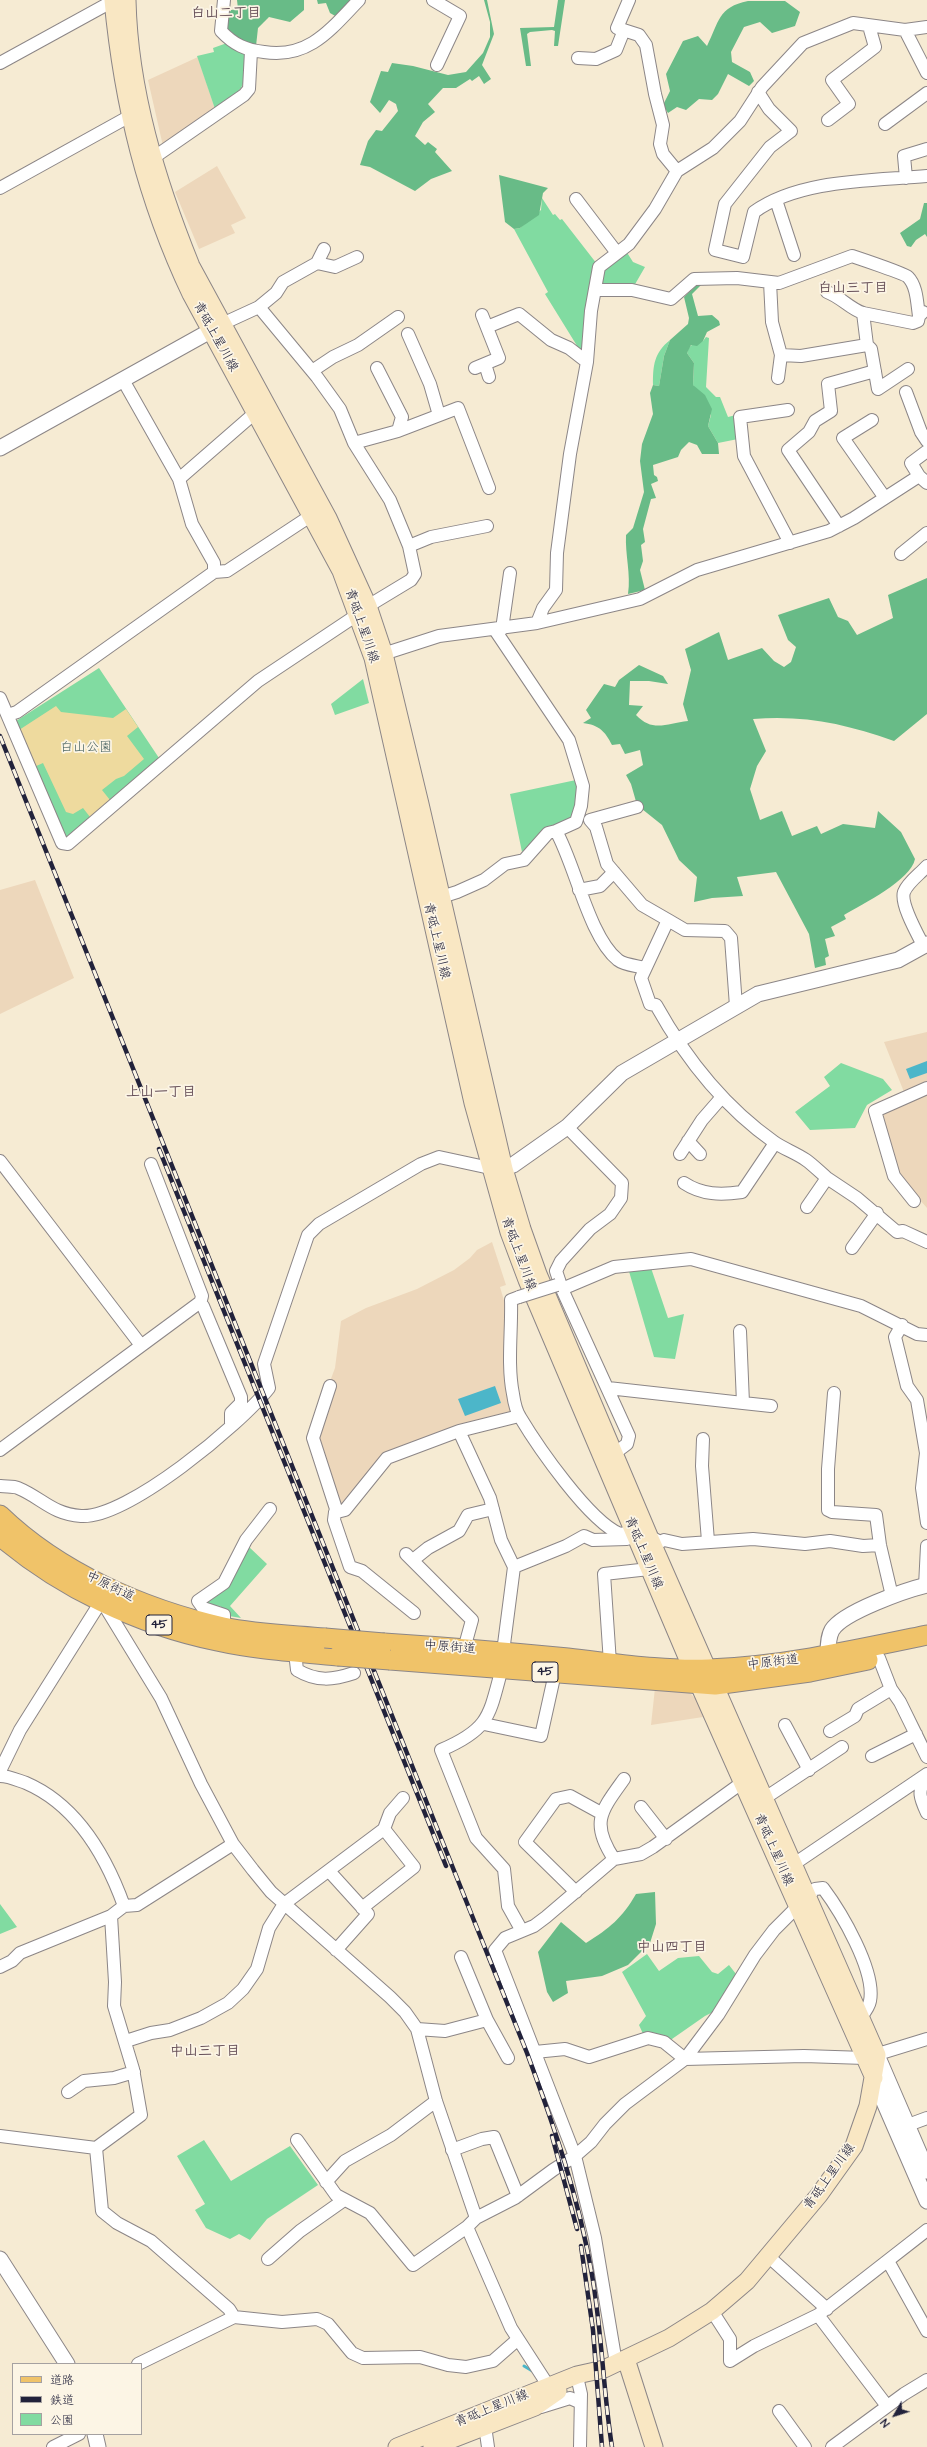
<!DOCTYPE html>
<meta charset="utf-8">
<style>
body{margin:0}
#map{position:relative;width:927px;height:2447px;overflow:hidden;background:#f6ebd3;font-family:"Architects Daughter","Klee One",sans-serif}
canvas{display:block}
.legend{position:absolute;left:12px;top:2363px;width:130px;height:72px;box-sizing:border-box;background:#fcf5e5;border:1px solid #a5a1a1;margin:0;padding:5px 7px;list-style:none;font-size:12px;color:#22223b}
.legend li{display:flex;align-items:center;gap:8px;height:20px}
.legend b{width:20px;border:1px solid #a5a1a1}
.north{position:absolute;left:875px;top:2395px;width:40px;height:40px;-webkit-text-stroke:3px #fcf5e5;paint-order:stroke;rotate:231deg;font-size:11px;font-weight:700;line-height:16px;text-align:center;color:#22223b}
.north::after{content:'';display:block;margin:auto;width:14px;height:18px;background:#22223b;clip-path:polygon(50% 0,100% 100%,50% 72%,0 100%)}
</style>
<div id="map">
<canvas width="927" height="2447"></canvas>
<ul class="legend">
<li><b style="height:5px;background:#f0c369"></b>道路</li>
<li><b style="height:5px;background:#22223b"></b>鉄道</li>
<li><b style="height:11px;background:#81dba1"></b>公園</li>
</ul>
<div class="north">N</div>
</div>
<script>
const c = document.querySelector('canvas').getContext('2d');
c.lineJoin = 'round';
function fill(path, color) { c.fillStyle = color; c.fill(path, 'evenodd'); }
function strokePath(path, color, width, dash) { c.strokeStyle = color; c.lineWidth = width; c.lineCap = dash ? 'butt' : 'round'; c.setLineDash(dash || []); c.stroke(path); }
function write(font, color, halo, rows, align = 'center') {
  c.font = font + ' "Architects Daughter","Klee One",sans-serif'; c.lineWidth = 3.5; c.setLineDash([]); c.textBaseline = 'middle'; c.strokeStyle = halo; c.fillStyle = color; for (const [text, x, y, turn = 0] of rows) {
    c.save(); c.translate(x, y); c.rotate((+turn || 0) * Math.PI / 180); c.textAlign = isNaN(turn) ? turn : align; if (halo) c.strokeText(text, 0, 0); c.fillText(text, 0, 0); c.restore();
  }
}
const built = new Path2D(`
 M198 57 215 109 163 146 148 80Z
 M217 166 246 218 231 225 235 233 199 249 175 192Z
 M35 880 74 978 0 1014V890Z
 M927 1032V1082L904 1092 884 1042Z
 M927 1093V1208L897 1174 879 1113Z
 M492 1242 506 1285 500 1287 508 1314 515 1414 388 1456 344 1504 337 1502 314 1424 335 1368 341 1321 366 1308 417 1289 454 1270 470 1258 477 1250Z
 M655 1688 687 1690 698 1701 703 1717 651 1725Z`);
const green = new Path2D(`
 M227 43 245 54C245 91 245 88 215 109L197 56 214 52 213 48Z
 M542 198 553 215 555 214 560 220 562 219 597 264 583 350 579 349 545 294 548 292 514 229 520 228 541 210Z
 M626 251 633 262 645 267 634 286 602 285 604 268Z
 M706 337 709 338 706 387 716 397H720L728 417 736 415 738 439 718 443 708 426 711 415 693 385 694 363 687 353C689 344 695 343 703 341Z
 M670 340 664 356 659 386 653 385C653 365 654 353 670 340Z
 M99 668 159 758 68 836H63L16 721Z
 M363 679 369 703 335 715 331 704Z
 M576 780 578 805 574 818 554 827H547L522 852 510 794Z
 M841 1063 883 1079 892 1090 867 1105 855 1128 810 1130 795 1112 830 1086 824 1077Z
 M650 1265 668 1318 684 1314 675 1359 654 1357 628 1268Z
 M248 1546 267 1564 230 1606 241 1618 229 1616 220 1606 207 1605 202 1601Z
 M0 1904 17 1927 0 1934Z
 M647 1954 659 1971 678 1958 699 1956 712 1972 718 1974 729 1965 736 1974 715 2011 705 2016 672 2039 644 2036 639 2025 646 2016 622 1972Z
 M204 2140 231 2181 290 2146 318 2185 267 2219 250 2240 239 2234 230 2239 206 2228 195 2210 205 2204 177 2156Z`);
const forest = new Path2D(`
 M237 0H304V10L290 22 269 17 258 28 256 46H248L227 32 225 21 231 10 238 9Z
 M317 0H350L351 1 337 17 330 13 326 3 318 4Z
 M484 0H487L494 34 482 65 491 79 484 84 479 76 472 81 470 79 456 88H443L428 104 435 112 423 122 415 136 425 145 428 142 437 149 435 152 452 171 431 179 415 191 370 167 360 165 368 141 376 130 382 131 398 111 396 104 389 100 380 113 370 102 381 71 388 72 392 63 413 66 448 75 466 72 483 53 490 37V22Z
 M558 0H565L558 46H554L555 31 552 30 530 32 527 34 531 66H526L520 28 554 27Z
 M748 1H785L800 12 795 26 772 33 760 22 744 27 731 52 732 62 750 72 754 81 749 86 728 74 718 94 712 100 699 99 686 110 677 107 668 113 663 105 670 91 666 74 683 41 698 36 707 46C719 22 718 7 748 1Z
 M499 175 548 188 543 193 539 215 520 228 514 229 505 222Z
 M924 203H927V237L925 234 916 240 911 247 907 246 900 233 920 219Z
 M699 283 702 284 692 294 698 316 712 315 719 321 720 325 707 332 703 341 697 346 691 345 687 353 694 363 693 385 705 395 712 409 708 426 718 443 719 454H702L697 445 689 442 681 450 678 457 653 465 654 475 657 477 658 481 651 484 656 498 651 499 643 529 645 542 641 545 643 561 640 570 645 590 628 594C631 574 625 555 626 535L633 528 644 492 640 461 642 444 653 414 650 393 653 385 659 386 664 356 670 340 688 324 689 318 684 297Z
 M927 578V714L894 741C845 724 806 715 753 719L766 751 757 766 750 789 760 820 782 811 792 836 817 826 821 834 843 824 875 828 878 811 901 832 915 859C911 880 863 904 844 915L846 919 831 927 835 936 825 939 829 956 825 958 826 965 815 968 809 934 776 872 737 877 743 896 712 898 694 902 697 877 679 860 662 825 637 805 631 784 626 775 643 765 640 750 625 754 620 744 612 745C605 731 599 725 583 723L591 718 586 710 604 684 615 687 619 680 639 665 663 676 668 684 649 681H630L629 705 643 706 636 715C653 733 667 723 688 721L683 704 691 670 685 649 719 632 728 660 762 648 774 661 784 667 791 662 796 647 788 640 778 615 829 598 838 617 848 621 857 635 893 618 888 595Z
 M655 1892 656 1924 650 1943 628 1965 602 1976 566 1981 568 1993 553 2002 547 1992 538 1952 561 1922 586 1943C610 1928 622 1918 636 1894Z`);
const sand = new Path2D(`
 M56 706 61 712 113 718 126 709 138 727 127 736 144 759 124 776 116 779 102 790 110 800 90 817 83 808 73 814 66 812 43 763 34 767 19 730Z`);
const water = new Path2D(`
 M927 1061V1073L910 1079 906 1069Z
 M495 1386 501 1403 465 1416 458 1399Z`);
const stream = new Path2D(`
 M524 2366 534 2372`);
const minor = new Path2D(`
 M224 0 221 31C234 45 246 50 264 52 309 59 331 29 359 0
 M433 0 460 16 437 65
 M905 30 927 73
 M578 58 596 59 616 50 624 30
 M0 63 113 1
 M758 92 769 109 791 131 770 147 725 204 715 250 743 257 754 212C800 179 873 181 927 176
 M828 120 849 104 832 80 875 47 869 26
 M885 124 927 93
 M153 158 244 95 249 89 251 51
 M677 171 713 148 740 121 762 87 803 43 853 23 905 30 927 27
 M906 178 904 156 927 149
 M0 188 130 116
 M576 199 617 253
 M776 200 794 255
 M317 263 335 267 357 257
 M770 282 772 322 781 355 778 378
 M596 290H632L671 299 694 279 737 278 779 283 852 256C861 259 905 274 908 277 917 286 917 303 919 316L923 312
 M827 292C841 297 850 309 863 313L913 323 918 321 919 316
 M259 307 317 377 340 409 354 443 390 500 409 546
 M222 324 259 307 276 293 283 282 317 263 324 249
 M487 327 519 314 551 340 569 348 587 362
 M408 334 430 384 439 415
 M867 345 871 349 878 389 908 369
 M781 355 801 356 867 345 863 313
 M485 364 489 377
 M377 368 402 417 398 431
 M475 368 499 358 482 315
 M312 371 333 357 358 345 398 317
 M123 380 179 479 192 524 214 563V572
 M906 392 921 432 927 441
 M788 410 740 417 744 456 790 543
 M872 420 843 438 885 498
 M354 443 398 431 458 408 489 488
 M919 476 911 463 927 451
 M179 479 256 412
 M839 526 788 450 809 432 815 421 831 411 828 384 875 371
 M901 554 927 533
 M368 606 411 580 415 574 409 546 431 537 487 526
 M537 623 640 599 697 570 829 531 854 518 919 476 927 483
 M502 629 510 573
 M495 630 569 740 583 786 581 806 576 822 556 831C575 864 589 937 618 960 624 965 638 966 645 968
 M377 656 439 636 537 623 543 608 556 590 557 553 570 454 587 362 591 311 599 267 629 244 655 209 677 171 663 154 660 144 663 125 655 94 646 45 639 35 617 28 629 0
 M0 698 62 843 68 844 258 681 357 615
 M8 715 17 712 214 572 227 571 312 515
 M637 807 590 820 596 827 607 864 642 905 668 920 641 978 650 1004 656 1005C686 1059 723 1106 774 1142 784 1149 796 1153 806 1160 813 1165 820 1172 827 1178L807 1207
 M579 890 600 886 614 872
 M435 899 457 892 484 880 505 864 524 860 548 833 556 831
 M668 920 685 930 725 931 731 938 736 1006
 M924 947C918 935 900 904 904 892 908 882 920 874 927 866
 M567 1127 622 1183 621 1198 610 1214 590 1229 561 1261 556 1271 562 1289 629 1436 627 1444 615 1453
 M688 1141 700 1154
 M680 1154 702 1120 722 1097
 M0 1161 140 1344
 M151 1164 202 1296 200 1304
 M827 1178 857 1198 897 1232 903 1231 927 1242
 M684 1183C702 1195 721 1195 742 1192L775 1143
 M914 1201 894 1176 875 1111 927 1088
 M852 1248 877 1213
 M562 1289 614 1267 691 1259 861 1306 917 1334 927 1335
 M519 1297 511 1300C512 1330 507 1364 513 1394 514 1401 516 1411 520 1417 538 1447 589 1521 620 1534L634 1531
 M902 1325 895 1337 907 1386 917 1400 926 1453 922 1488 927 1523
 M740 1331 743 1403 771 1406
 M330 1386 313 1438 337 1512 345 1510 387 1458 459 1431 490 1498 501 1540 514 1567 503 1652
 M608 1388 743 1403
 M834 1393 828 1469V1510L832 1512 876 1515 880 1545 892 1596
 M459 1431 519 1416
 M703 1439 702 1466 708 1541
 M0 1450 199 1303 203 1306 241 1397V1403L231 1413V1423
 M0 1486C6 1487 13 1486 18 1488 42 1498 52 1514 81 1516 127 1519 241 1424 269 1388L264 1364 308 1235 319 1224 421 1164 439 1157 490 1168
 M337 1512H335L334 1520 350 1567 362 1571 414 1613
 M649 1536 660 1542 664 1540 682 1544 753 1539 805 1544 830 1541 863 1546 880 1545
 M406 1554 472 1620 464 1649
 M413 1560 428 1548 459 1531 468 1515 493 1509
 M514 1567 566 1546 584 1536 593 1540 627 1539
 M925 1586 927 1546
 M103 1603 161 1698 201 1784 233 1844 253 1870 271 1892 390 1997 405 2012 417 2029 436 2101 476 2218 467 2227 413 2265 370 2213 336 2195 297 2140
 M224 1627V1615L203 1608 198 1601 224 1583 246 1540 270 1509
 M295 1652 297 1670C317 1682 333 1680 354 1673
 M879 1658 891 1689 900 1702 927 1757
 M610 1663 604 1574 649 1569
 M502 1668C489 1716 490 1729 441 1750L476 1838 504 1869 508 1906 522 1931
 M484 1724 541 1736 555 1673
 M785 1725 809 1770
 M830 1731 855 1716 858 1709 891 1689
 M872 1756 916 1734
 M0 1771 20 1730 105 1595
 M0 1776C9 1776 17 1780 26 1783 77 1805 106 1856 124 1906
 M927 1778C916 1790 921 1800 927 1813
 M765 1798 842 1747
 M641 1807 666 1839
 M614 1859C590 1823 601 1811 624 1779
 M794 1864 927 1774
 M329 1871 368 1914 336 1950
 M576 1892 525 1842 556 1799 570 1796 601 1813
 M362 1908 414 1867 384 1829
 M461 1957 487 2020
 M0 1967 12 1961 20 1953 111 1916 124 1906 137 1905 233 1844
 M417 2029 445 2031 487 2020 508 2058
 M126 2041 151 2033 170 2030 201 2018 228 2003 243 1989 257 1969 269 1928 284 1904 384 1829 390 1813 403 1798
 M535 2052 565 2049 589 2057 648 2038 664 2042 685 2059 804 2056 865 2058 927 2039
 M68 2092 84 2081 114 2078 134 2072
 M908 2125 927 2118
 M0 2136 96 2148 141 2115 133 2069 114 2006 115 1982 111 1916
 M96 2148 102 2211 117 2223 151 2241 229 2309 234 2317
 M452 2150 482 2139 494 2137 518 2196
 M326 2182 345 2161 391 2135 436 2101
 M476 2218 515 2198 553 2170 575 2156 591 2142 605 2124 625 2104 685 2059 718 2015 755 1955 774 1930 815 1889 823 1888C841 1912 876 1971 870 2001 869 2007 865 2012 861 2017
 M467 2227 511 2328 553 2393
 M768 2256 827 2309
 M268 2259 300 2231 344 2200
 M888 2261 927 2331
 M712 2311 730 2339V2361
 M818 2315 887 2406
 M730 2361 754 2346 818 2315 927 2230
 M616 2363 595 2238 575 2156 495 1950 505 1938 534 1926 546 1917 614 1859 641 1854 653 1847 743 1782
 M138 2364 234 2317 282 2322 317 2319 328 2324 352 2353 363 2358 420 2357 448 2365 466 2367 493 2361 517 2340
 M578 2381 581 2394 580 2447
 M541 2407 570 2398 579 2402
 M779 2411 805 2447
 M485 2426 488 2447
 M53 2447 79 2434
 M832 2447 904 2394 927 2380`);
const tertiary = new Path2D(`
 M0 448 221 325
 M493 1168 504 1169 513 1165 567 1127 622 1073 758 994 898 960 927 944
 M828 1655C828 1647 828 1637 832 1630 843 1612 906 1590 927 1585
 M877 2055 927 2171
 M874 2079 927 2201
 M0 2259 67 2364
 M95 2434 98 2447`);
const secondary = new Path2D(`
 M113 0C123 105 146 199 191 294L341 571 373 658 473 1103 509 1232 527 1280 692 1669 874 2078
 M127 0C129 91 157 182 191 266L328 518 368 606 384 654 420 804 504 1169 522 1229 538 1274 649 1536 877 2055 868 2106 854 2146 819 2195 747 2281 712 2311 669 2338 604 2369 577 2375 397 2447
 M626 2359 654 2447
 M432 2447 535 2407 558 2391`);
const primary = new Path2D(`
 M0 1515C59 1572 143 1609 223 1627 256 1634 292 1635 325 1638
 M0 1536C61 1588 139 1625 217 1641 257 1650 298 1652 338 1656
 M384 1643C445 1647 506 1652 568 1658 614 1663 662 1671 709 1669 783 1666 855 1650 927 1635
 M390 1660 715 1685 810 1672 868 1660`);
const rail = new Path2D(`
 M0 736 527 2053C554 2126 579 2198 592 2275 602 2332 603 2390 612 2447
 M159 1149 446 1866
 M552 2136 577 2229
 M581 2246 593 2330 602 2447`);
const minorBridge = new Path2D(`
 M519 1297 557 1285`);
const primaryBridge = new Path2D(`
 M325 1638 384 1643
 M338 1656 390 1660`);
const shields = [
 [159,1625,26],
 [545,1672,26]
];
const shieldNames = [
 ["45",159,1625],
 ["45",545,1672]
];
const streetNames = [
 ["青砥上星川線",215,337,61],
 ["青砥上星川線",361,626,71],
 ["青砥上星川線",436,941,77],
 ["青砥上星川線",518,1254,70],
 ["青砥上星川線",643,1553,67],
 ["中原街道",110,1587,26],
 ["中原街道",450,1648,4],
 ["中原街道",773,1663,-7],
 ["青砥上星川線",773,1850,66],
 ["青砥上星川線",830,2177,-54],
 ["青砥上星川線",492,2409,-22]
];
const parkNames = [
 ["白山公園",86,748]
];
const neighbourhoodNames = [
 ["白山二丁目",226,14],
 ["白山三丁目",853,289],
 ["上山一丁目",161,1093],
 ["中山四丁目",672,1948],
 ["中山三丁目",205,2052]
];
fill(built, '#edd7bb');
fill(green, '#81dba1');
fill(forest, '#68bb87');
fill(sand, '#eeda9e');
fill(water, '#4cb6c9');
strokePath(stream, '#4cb6c9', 3);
strokePath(minor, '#8c8687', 14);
strokePath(tertiary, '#8c8687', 17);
strokePath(secondary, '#8c8687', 19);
strokePath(primary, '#8c8687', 21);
strokePath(minor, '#fff', 12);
strokePath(tertiary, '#fff', 15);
strokePath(secondary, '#f9e7c3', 17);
strokePath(primary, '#f0c369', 19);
strokePath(rail, '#22223b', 4.5);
strokePath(rail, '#fcf5e5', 3, [9]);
strokePath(minorBridge, '#8c8687', 14, []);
strokePath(primaryBridge, '#8c8687', 21, []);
strokePath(minorBridge, '#fff', 12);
strokePath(primaryBridge, '#f0c369', 19);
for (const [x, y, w] of shields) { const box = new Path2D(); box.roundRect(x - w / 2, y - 10, w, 20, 3); c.fillStyle = '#fcf5e5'; c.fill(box); strokePath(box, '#22223b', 1); }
write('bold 12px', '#22223b', null, shieldNames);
write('13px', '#22223b', '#fcf5e5', streetNames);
write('13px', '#3e5a5a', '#fcf5e5', parkNames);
write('bold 14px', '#664f58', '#fcf5e5', neighbourhoodNames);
</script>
